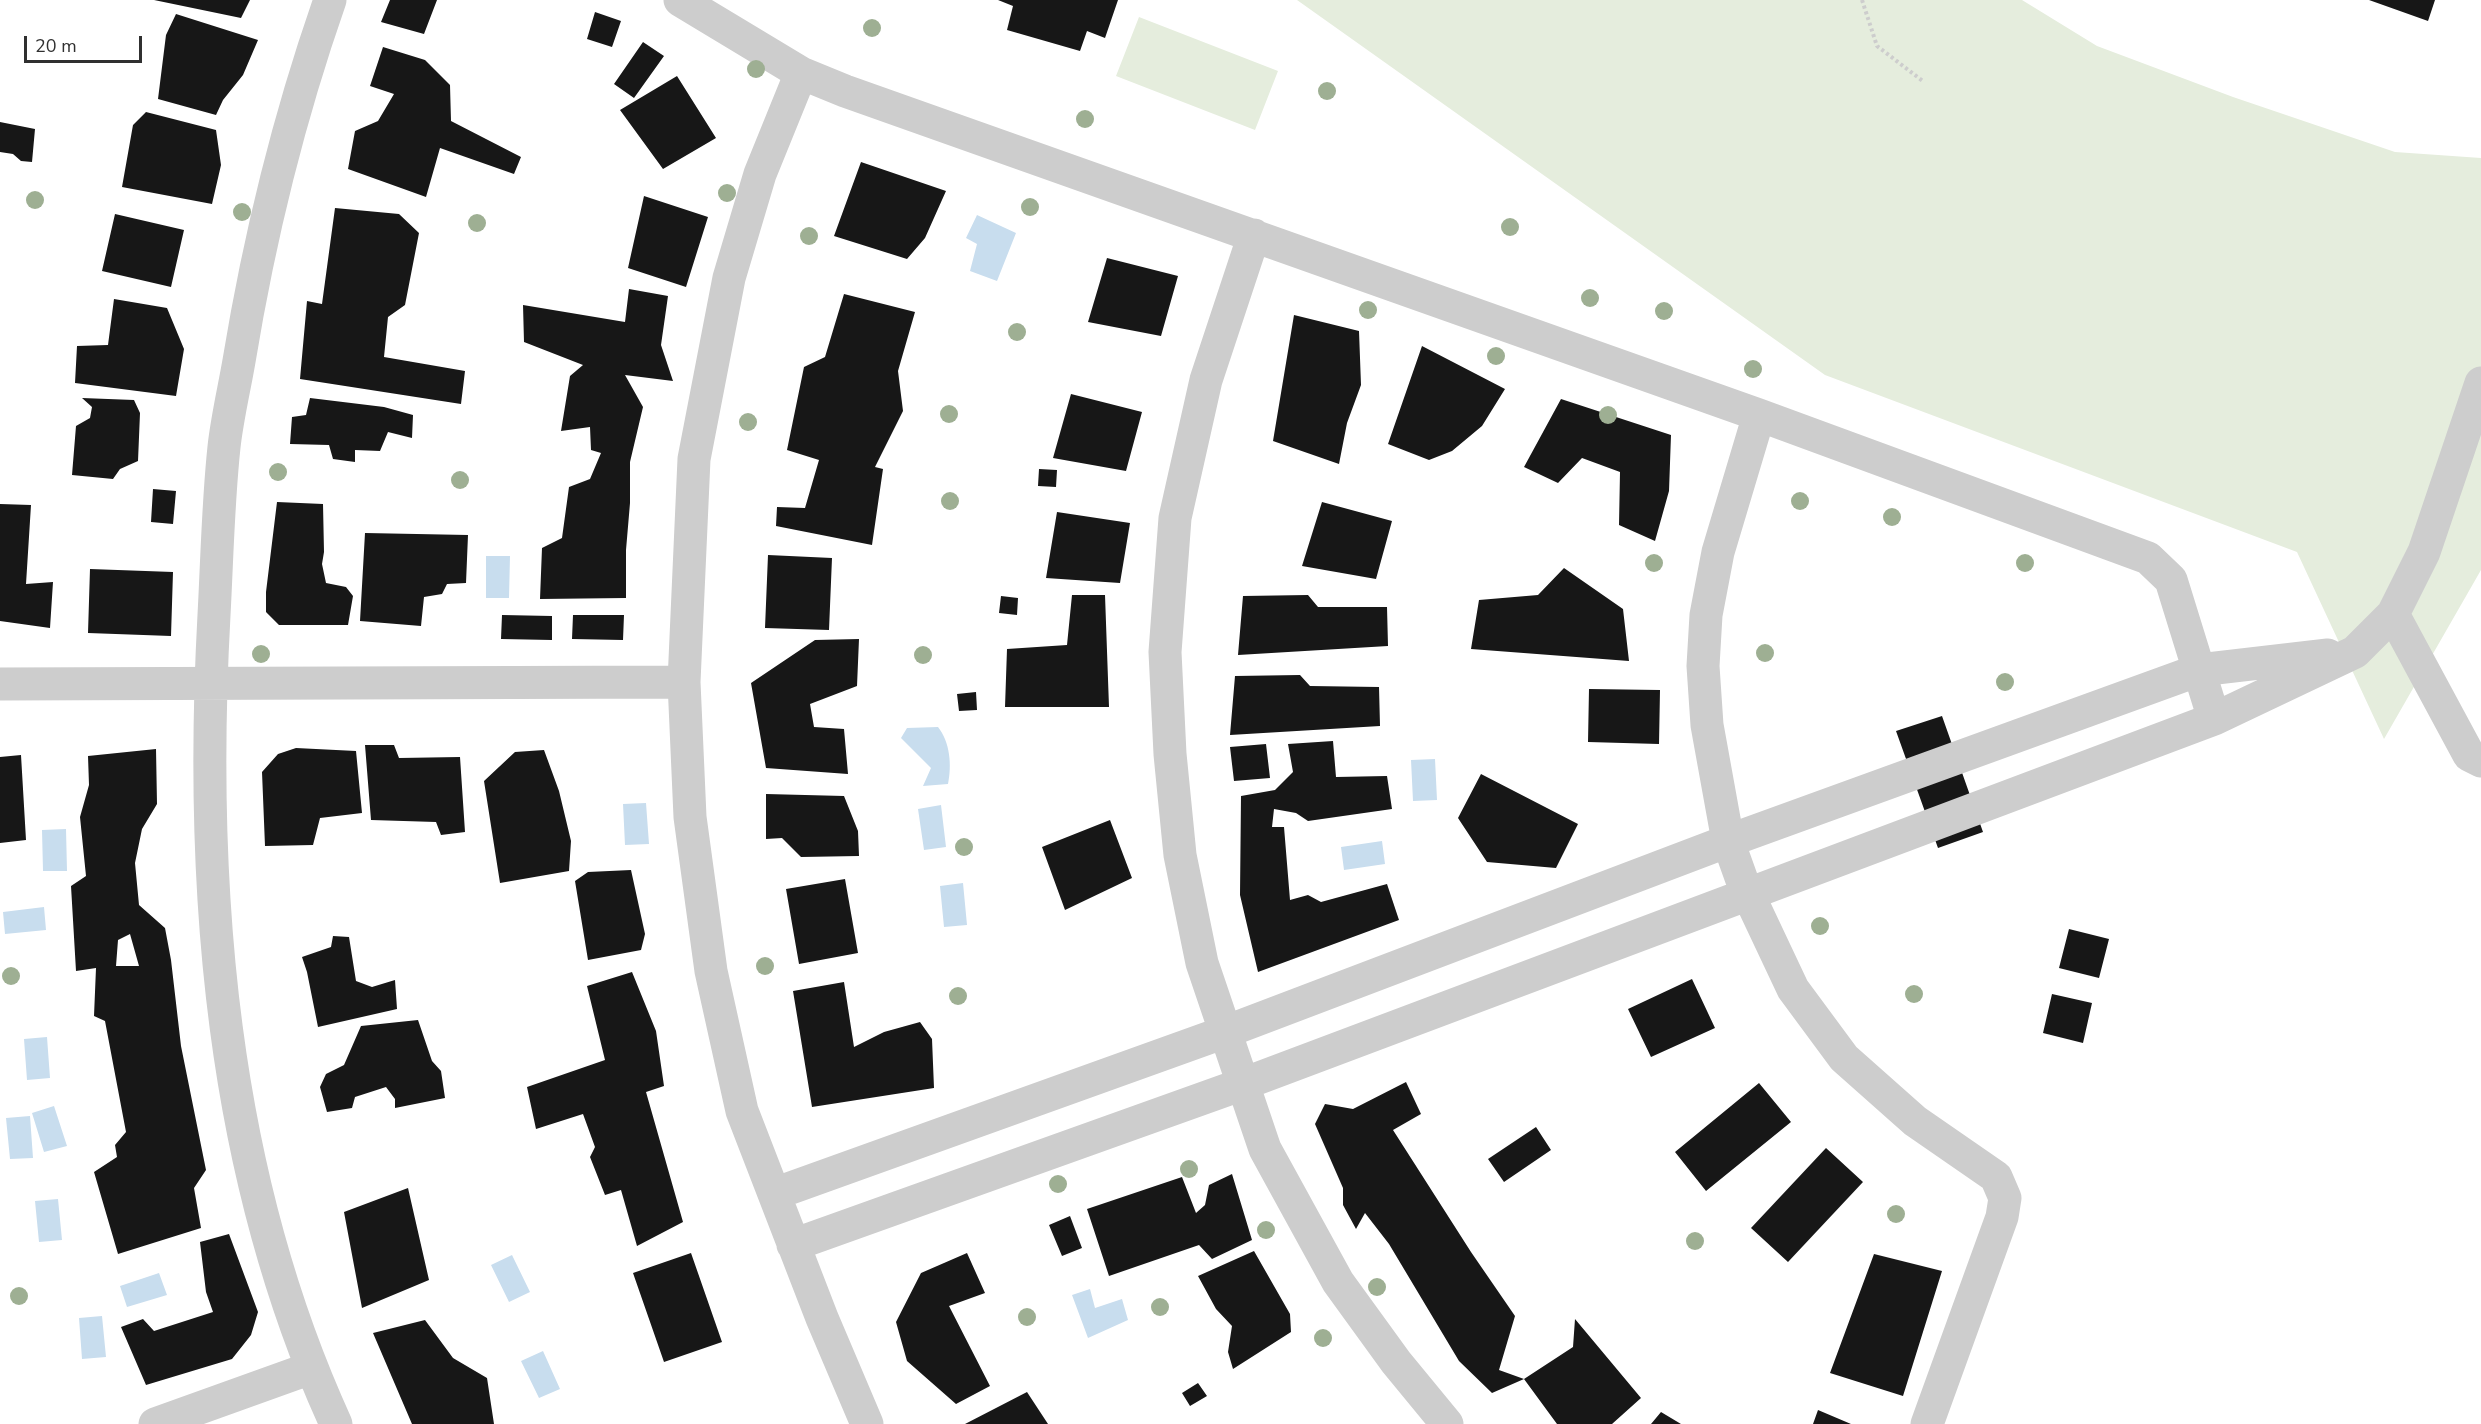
<!DOCTYPE html>
<style>
body{margin:0}
#map{position:relative;width:2481px;height:1424px;overflow:hidden;background:#fff;font-family:"Nunito Sans",sans-serif}
canvas{display:block}
.scale{position:absolute;left:24px;top:36px;width:118px;height:27px;box-sizing:border-box;border:3px solid #303030;border-top:0;padding-left:8px;font-size:18px;line-height:21px;white-space:nowrap;color:#303030;-webkit-text-stroke:4px #fff;paint-order:stroke}
</style>
<div id="map">
<canvas width="2481" height="1424"></canvas>
<div class="scale">20 m</div>
</div>
<script>
const c = document.querySelector('canvas').getContext('2d');
c.lineJoin = 'round';
function fill(path, color) { c.fillStyle = color; c.fill(path, 'evenodd'); }
function strokePath(path, color, width, dash) { c.strokeStyle = color; c.lineWidth = width; c.lineCap = dash ? 'butt' : 'round'; c.setLineDash(dash || []); c.stroke(path); }
const green = new Path2D(`
 M1297 0H2022L2097 46 2233 97 2395 152 2481 158V570L2384 739 2297 552 1825 375Z
 M1139 17 1278 71 1255 130 1116 76Z`);
const water = new Path2D(`
 M977 215 1016 233 997 281 970 271 977 244 966 238Z
 M486 556H510L509 598H486Z
 M938 727C950 742 952 765 948 784L923 786 931 768 901 738 907 728Z
 M1435 759 1437 800 1413 801 1411 760Z
 M646 803 649 844 625 845 623 804Z
 M941 805 946 847 924 850 918 809Z
 M66 829 67 871H43L42 830Z
 M1382 841 1385 864 1344 870 1341 847Z
 M963 883 967 925 944 927 940 886Z
 M44 907 46 930 5 934 3 912Z
 M47 1037 50 1078 27 1080 24 1039Z
 M54 1106 67 1146 44 1152 32 1113Z
 M30 1116 33 1158 10 1159 6 1118Z
 M58 1199 62 1240 39 1242 35 1201Z
 M512 1255 530 1292 509 1302 491 1265Z
 M159 1273 167 1295 127 1307 120 1286Z
 M1090 1289 1095 1308 1122 1299 1128 1320 1088 1338 1072 1295Z
 M102 1316 106 1357 82 1359 79 1318Z
 M543 1351 560 1389 539 1398 521 1361Z`);
const building = new Path2D(`
 M154 0H250L241 18Z
 M390 0H437L424 34 381 22Z
 M998 0H1118L1105 38 1087 31 1080 51 1007 30 1013 6Z
 M2369 0H2435L2428 21Z
 M595 12 621 21 612 47 587 39Z
 M176 14 258 40 243 75 223 100 216 115 158 99 166 35Z
 M643 42 664 56 634 98 614 84Z
 M383 47 425 60 450 85 451 121 521 157 514 174 440 148 426 197 348 169 355 131 378 121 394 94 370 86Z
 M677 76 716 138 663 169 620 110Z
 M146 112 216 130 221 165 212 204 122 187 133 125Z
 M0 122 35 129 32 162 21 161 13 154 0 152Z
 M861 162 946 191 925 238 907 259 834 236Z
 M644 196 708 217 686 287 628 268Z
 M335 208 399 214 419 233 405 305 388 317 384 357 465 371 461 404 300 379 307 301 322 304Z
 M115 214 184 230 171 287 102 271Z
 M1107 258 1178 276 1161 336 1088 322Z
 M629 289 668 296 661 345 673 381 625 375 643 407 630 462V503L626 550V598L540 599 542 548 562 538 569 487 590 479 601 453 591 450 590 427 561 431 570 376 583 365 524 342 523 305 625 322Z
 M844 294 915 312 898 371 903 411 875 467 883 469 872 545 776 526 777 507 805 508 819 460 787 450 804 367 825 357Z
 M114 299 167 308 184 349 176 396 75 383 77 346 108 345Z
 M1294 315 1359 331 1361 385 1347 423 1339 464 1273 441Z
 M1422 346 1505 389 1482 426 1452 451 1429 460 1388 444Z
 M1071 394 1142 412 1126 471 1053 458Z
 M82 398 134 400 140 413 138 461 120 469 113 479 72 475 76 426 90 418 92 407Z
 M310 398 384 407 413 415 412 438 388 432 380 451 355 450V462L333 459 329 445 290 444 292 417 306 415Z
 M1561 399 1671 435 1669 491 1655 541 1619 525 1620 472 1582 458 1558 483 1524 467Z
 M1039 469 1057 470 1056 487 1038 486Z
 M153 489 176 491 173 524 151 522Z
 M277 502 323 504 324 552 322 564 326 583 346 587 353 596 348 625H279L266 612V592Z
 M1322 502 1392 521 1376 579 1302 566Z
 M0 504 31 505 26 584 53 582 50 628 0 621Z
 M1057 512 1130 523 1120 583 1046 578Z
 M365 533 468 535 466 583 447 584 442 594 424 597 421 626 360 621Z
 M768 555 832 558 829 630 765 628Z
 M1564 568 1623 609 1629 661 1471 649 1479 600 1538 595Z
 M90 569 173 572 171 636 88 633Z
 M1072 595H1105L1109 707H1005L1007 649 1067 645Z
 M1308 595 1318 607H1387L1388 646 1238 655 1243 596Z
 M1001 596 1018 598 1017 615 999 613Z
 M502 615 552 616V640L501 639Z
 M573 615H624L623 640 572 639Z
 M859 639 857 686 810 704 814 727 844 729 848 774 766 768 751 683 815 640Z
 M1300 675 1310 686 1379 687 1380 726 1230 735 1235 676Z
 M1589 689 1660 690 1659 744 1588 742Z
 M976 692 977 710 959 711 957 694Z
 M1942 716 1983 832 1938 848 1896 731Z
 M1333 741 1336 777 1387 776 1392 809 1308 821 1296 813 1274 809 1272 827H1284L1290 900 1308 895 1321 902 1387 884 1399 920 1258 972 1240 895 1241 796 1275 790 1293 772 1288 744Z
 M1266 744 1270 778 1234 781 1230 747Z
 M365 745H394L399 758 460 757 465 832 441 835 436 822 371 820Z
 M296 748 356 751 362 813 320 818 313 845 265 846 262 772 278 754Z
 M156 749 157 804 142 829 135 863 139 905 165 928 171 960 181 1046 206 1170 194 1188 201 1228 118 1254 94 1172 117 1157 115 1145 126 1132 105 1021 94 1016 96 968 76 971 71 886 86 876 80 817 89 785 88 756ZM130 934 139 966H116L118 940Z
 M544 750 559 791 571 841 569 871 500 883 484 781 515 752Z
 M21 755 26 840 0 843V757Z
 M1481 774 1578 824 1556 868 1487 862 1458 818Z
 M766 794 844 796 858 831 859 856 801 857 782 838 766 839Z
 M1110 820 1132 878 1065 910 1042 847Z
 M631 870 645 934 641 950 588 960 575 881 588 872Z
 M845 879 858 953 799 964 786 889Z
 M2069 929 2109 939 2099 978 2059 968Z
 M333 936 349 937 356 981 372 987 395 980 397 1009 318 1027 307 972 302 957 331 947Z
 M632 972 656 1031 664 1086 646 1092 683 1222 637 1246 621 1190 605 1195 590 1157 595 1147 583 1114 536 1129 527 1087 605 1060 587 986Z
 M1692 979 1715 1028 1651 1057 1628 1009Z
 M844 982 854 1047 884 1032 920 1022 932 1039 934 1088 812 1107 793 991Z
 M2052 994 2092 1003 2083 1043 2043 1033Z
 M418 1020 432 1061 441 1071 445 1098 395 1108V1099L386 1087 355 1097 352 1108 327 1112 320 1087 326 1074 344 1065 361 1026Z
 M1406 1082 1421 1114 1393 1130 1471 1252 1515 1316 1499 1370 1524 1379 1492 1393 1459 1361 1389 1244 1365 1213 1356 1229 1343 1205V1188L1315 1124 1325 1104 1353 1109Z
 M1759 1083 1791 1122 1706 1191 1675 1152Z
 M1536 1127 1551 1150 1504 1182 1488 1159Z
 M1826 1148 1863 1182 1788 1262 1751 1228Z
 M1232 1174 1252 1240 1212 1259 1199 1245 1109 1276 1087 1209 1182 1177 1196 1213 1205 1205 1209 1185Z
 M408 1188 429 1280 362 1308 344 1212Z
 M1070 1216 1082 1248 1062 1256 1049 1225Z
 M229 1234 258 1312 251 1335 232 1359 146 1385 121 1327 143 1319 154 1331 213 1312 206 1292 200 1242Z
 M1254 1251 1290 1314 1291 1332 1233 1369 1228 1352 1232 1326 1216 1309 1198 1276Z
 M691 1253 722 1342 664 1362 633 1273Z
 M967 1253 985 1293 949 1306 990 1386 956 1404 907 1361 896 1322 921 1273Z
 M1874 1254 1942 1271 1903 1396 1830 1373Z
 M1575 1319 1641 1398 1612 1424H1557L1524 1379 1573 1347Z
 M425 1320 453 1358 487 1378 494 1424H412L373 1333Z
 M1198 1383 1207 1396 1190 1406 1182 1393Z
 M1027 1392 1048 1424H965Z
 M1818 1410 1851 1424H1813Z
 M1661 1412 1681 1424H1651Z`);
const path = new Path2D(`
 M1862 0 1877 46 1924 82`);
const minor = new Path2D(`
 M330 0C289 117 259 239 239 361 234 390 227 419 224 447 218 503 217 560 214 615 199 888 221 1173 336 1424
 M680 0 801 73 845 91 1759 415 2148 558 2171 580 2214 719
 M801 73 760 174 729 278 694 459 684 682 690 817 711 971 742 1111 822 1318 867 1424
 M1254 235 1206 380 1175 518 1165 652 1170 754 1180 855 1202 963 1265 1149 1338 1282 1396 1362 1447 1424
 M1759 415 1718 552 1706 615 1703 666 1707 725 1728 841 1743 883 1793 989 1844 1058 1915 1121 1996 1177 2005 1198 2002 1217 1927 1424
 M2393 614 2469 755 2481 761
 M0 684 684 682
 M774 1194 1225 1032 1728 841 2199 670 2328 655
 M793 1245 1243 1084 2214 719 2355 652 2393 614 2424 552 2481 383
 M155 1424 311 1368`);
const trees = [
 [872,28],
 [756,69],
 [1327,91],
 [1085,119],
 [727,193],
 [35,200],
 [1030,207],
 [242,212],
 [477,223],
 [1510,227],
 [809,236],
 [1590,298],
 [1368,310],
 [1664,311],
 [1017,332],
 [1496,356],
 [1753,369],
 [949,414],
 [1608,415],
 [748,422],
 [278,472],
 [460,480],
 [950,501],
 [1800,501],
 [1892,517],
 [1654,563],
 [2025,563],
 [1765,653],
 [261,654],
 [923,655],
 [2005,682],
 [964,847],
 [1820,926],
 [765,966],
 [11,976],
 [1914,994],
 [958,996],
 [1189,1169],
 [1058,1184],
 [1896,1214],
 [1266,1230],
 [1695,1241],
 [1377,1287],
 [19,1296],
 [1160,1307],
 [1027,1317],
 [1323,1338]
];
fill(green, '#e5eddd');
fill(water, '#c8ddee');
fill(building, '#171717');
strokePath(path, '#cdcdcd', 4, [3, 3]);
strokePath(minor, '#cdcdcd', 33);
c.fillStyle = '#9eaf93';
for (const [x, y] of trees) { c.beginPath(); c.arc(x, y, 9, 0, 2 * Math.PI); c.fill(); }
</script>
